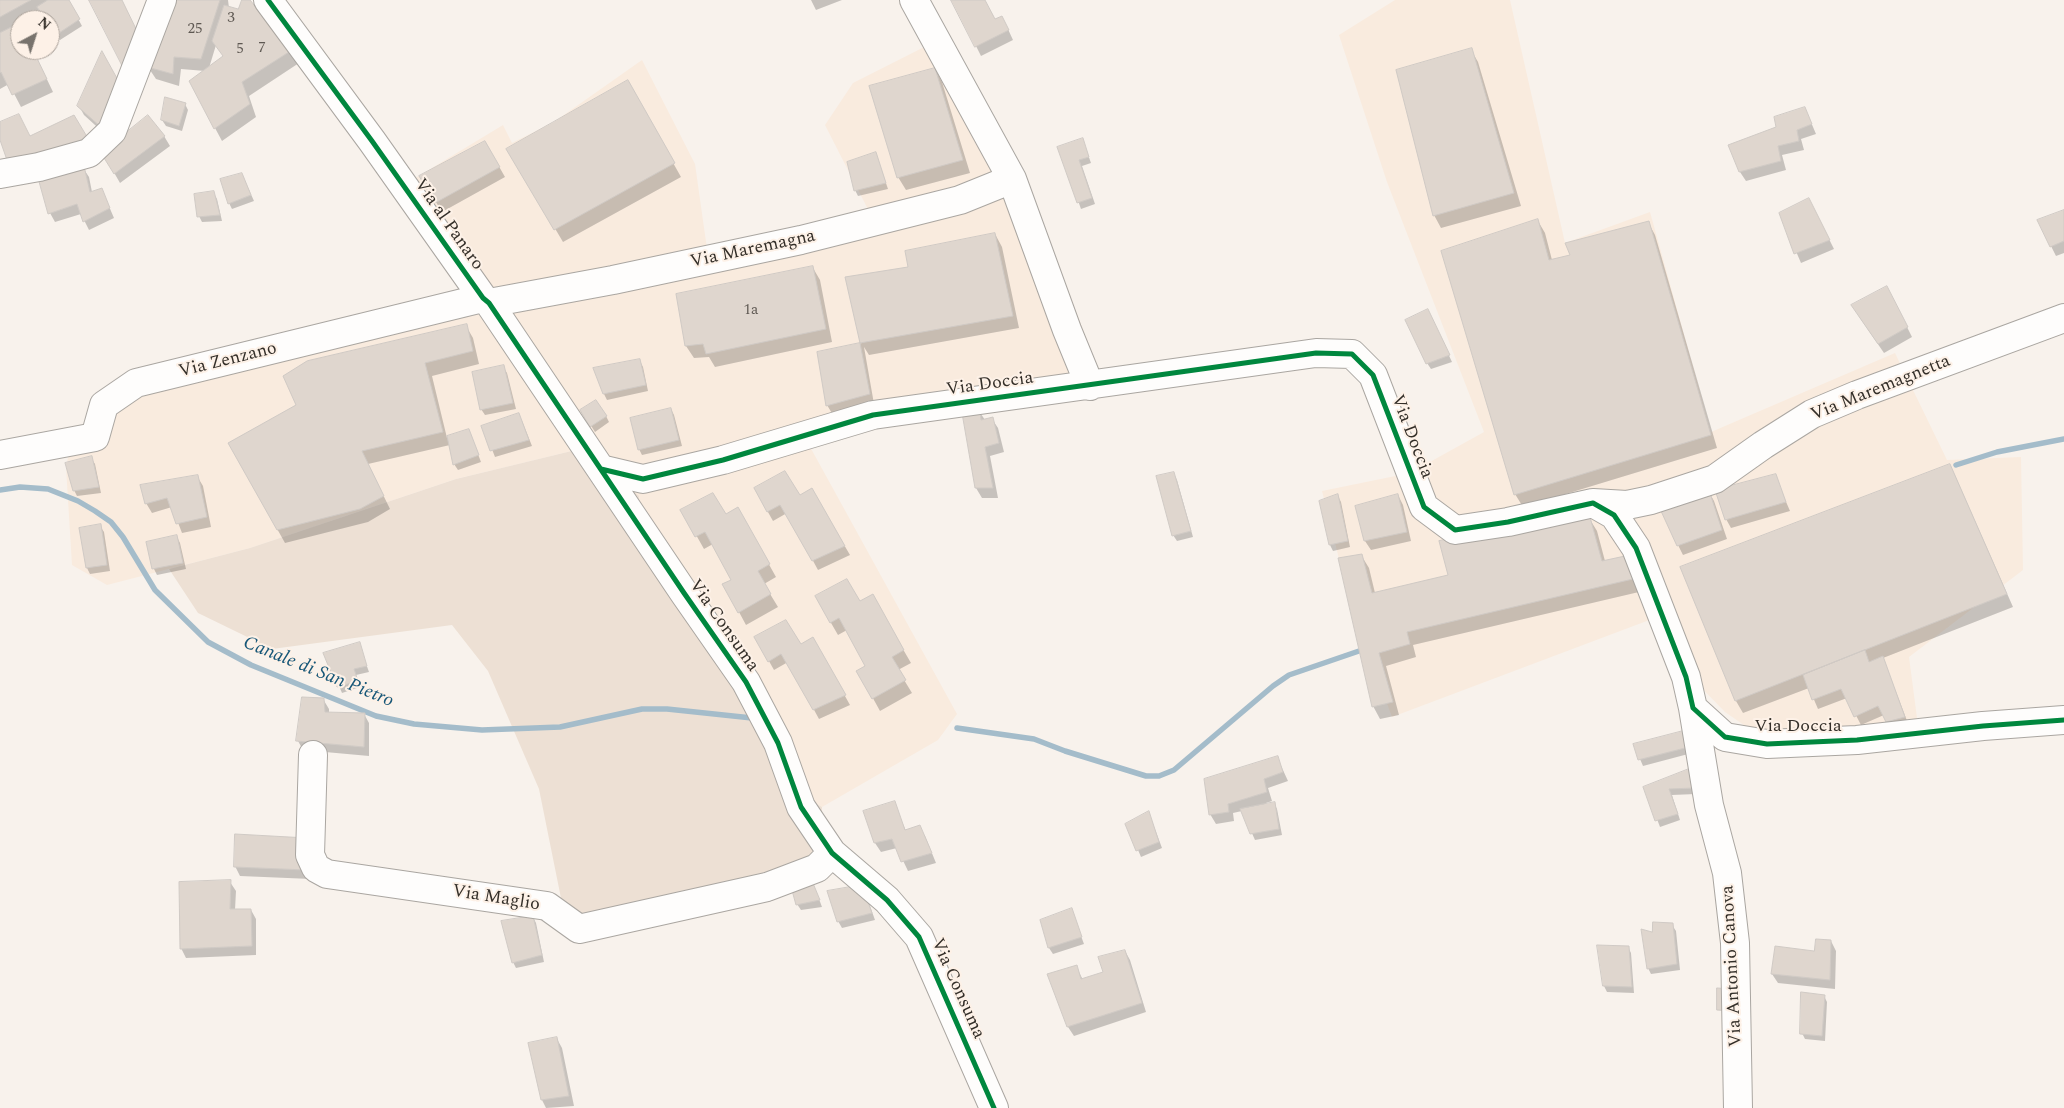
<!DOCTYPE html>
<style>
body{margin:0}
#map{position:relative;width:2064px;height:1108px;overflow:hidden;background:#f8f2ec;font-family:Spectral,serif}
canvas{display:block}
.north{position:absolute;left:10px;top:10px;width:50px;height:50px;box-sizing:border-box;background:#fdf1e7;border:1px solid #aca39b;border-radius:50%;rotate:40deg;font-size:14px;font-weight:700;line-height:20px;text-align:center;color:#332e28}
.north::after{content:'';display:block;margin:auto;width:18px;height:22px;background:#78736d;clip-path:polygon(50% 0,100% 100%,50% 72%,0 100%)}
</style>
<div id="map">
<canvas width="2064" height="1108"></canvas>
<div class="north">N</div>
</div>
<script>
const c = document.querySelector('canvas').getContext('2d');
c.lineJoin = 'round';
function fill(path, color) { c.fillStyle = color; c.fill(path, 'evenodd'); }
function strokePath(path, color, width, dash) { c.strokeStyle = color; c.lineWidth = width; c.lineCap = dash ? 'butt' : 'round'; c.setLineDash(dash || []); c.stroke(path); }
function write(font, color, halo, rows, align = 'center') {
  c.font = font + ' Spectral,serif'; c.lineWidth = 4; c.setLineDash([]); c.textBaseline = 'middle'; c.strokeStyle = halo; c.fillStyle = color; for (const [text, x, y, turn = 0] of rows) {
    c.save(); c.translate(x, y); c.rotate((+turn || 0) * Math.PI / 180); c.textAlign = isNaN(turn) ? turn : align; if (halo) c.strokeText(text, 0, 0); c.fillText(text, 0, 0); c.restore();
  }
}
const built = new Path2D(`
 M1395 0H1510L1565 243 1650 212 1711 432 1895 353 1947 460 2021 457 2023 570 1909 657 1917 718 1888 735 1773 745 1725 712 1687 673 1660 616 1392 717 1353 615 1322 491 1410 473 1484 432 1387 182 1339 35Z
 M940 39 1021 177 1053 250 1103 383 939 404 809 445 957 714 938 740 822 807 784 785 584 448 456 479 250 548 107 585 72 565 66 467 72 439 100 401 178 379 499 310 399 188 503 125 512 143 554 122 642 60 695 164 709 263 878 229 825 125 853 83Z`);
const green = new Path2D(`
 M584 448 639 496V523L724 651 784 785 822 807 820 853 713 908 566 923 539 789 488 671 452 625 272 649 198 613 169 569 250 548 456 479Z`);
const shadow = new Path2D(`
 M0 0H68L82 26 60 40 50 25V20H47L41 11 25 20H20V50H33L53 92 21 107 9 84 0 89Z
 M171 0H228L229 8 239 10 244 0H249L299 63 249 96 256 117 222 141 215 128 205 71 181 69 179 86 156 79 148 67ZM216 45 224 57 209 68Z
 M811 0H842L816 10Z
 M953 0H984L995 21 1007 27 1013 40 981 56Z
 M1471 50 1478 62 1521 206 1441 228 1434 215Z
 M103 54 106 135 84 115 79 106Z
 M935 69 942 82 970 173 906 190 898 177Z
 M627 81 681 177 563 242 508 149Z
 M185 104 188 110 182 131 166 126 162 120Z
 M1805 108 1816 134 1801 139 1804 150 1782 155 1786 170 1746 181 1740 172 1778 128Z
 M164 136 170 146 120 183 108 162Z
 M485 142 505 177 442 212 420 176Z
 M1085 146 1091 163 1082 166 1095 204 1081 209 1059 147Z
 M876 154 888 189 858 196 855 190Z
 M83 168 89 177 92 192 102 190 114 218 89 230 81 214 55 222 50 213Z
 M242 174 254 201 232 209 229 203Z
 M213 192 217 199 222 221 202 222 199 216Z
 M1814 209 1834 249 1801 263 1780 214Z
 M2064 211V253L2056 256 2051 246Z
 M1538 221 1545 233 1552 260 1572 256 1648 222 1655 235 1717 448 1523 507 1515 494Z
 M995 234 1002 247 1019 328 869 355 864 347 874 404 833 415 827 405 818 353 862 343 847 278 909 268Z
 M813 268 820 280 832 342 715 367 709 357 694 358 686 346Z
 M1892 297 1912 337 1884 353 1858 315Z
 M1431 317 1452 362 1431 369 1427 363Z
 M466 326 473 338 479 364 432 376 447 438 469 431 481 462 458 470 454 464 450 445 368 464 390 509 368 522 285 543 229 443Z
 M640 361 643 367 648 391 607 400 604 394Z
 M503 367 507 373 516 409 485 415 481 409Z
 M671 409 674 415 682 446 642 455 639 449Z
 M979 411 985 420 992 419 998 428 1004 452 990 456 998 498H982L976 488 963 414Z
 M585 416H606L609 422 595 432Z
 M522 421 532 446 495 457 483 426Z
 M91 458 95 464 101 493 77 496 74 490Z
 M1949 465 1956 478 2013 607 1883 658 1909 726 1893 731 1884 715 1861 725 1847 698 1818 709 1809 688 1743 713 1736 701Z
 M1174 474 1177 480 1193 537 1177 541 1173 535Z
 M197 476 203 486 211 527 182 533 172 507 152 513 146 503Z
 M1775 476 1790 511 1731 528 1726 519Z
 M755 489 799 497 812 490 850 555 818 570 787 513 773 521Z
 M1709 492 1714 501 1727 539 1683 555 1678 545Z
 M1398 495 1403 505 1411 541 1371 550 1365 541Z
 M1338 496 1341 502 1350 547 1333 551 1330 545Z
 M738 509 776 577 764 584 778 607 746 625 739 612 732 580 713 544 704 549 682 510 725 516Z
 M1589 518 1597 531 1605 561 1631 570 1639 592 1413 645 1416 657 1386 666 1399 715 1380 719 1373 706 1361 555 1369 568 1375 593 1449 576Z
 M100 526 104 532 110 571 90 574 87 568 80 529Z
 M177 537 180 543 186 569 157 575 154 569 148 543Z
 M872 596 911 663 898 670 912 693 880 711 858 671 867 667 847 630 838 635 816 597 860 602Z
 M756 638 800 646 813 639 850 705 819 719 788 662 774 670Z
 M359 644 369 672 356 675 360 687 342 693 339 686Z
 M323 699 329 709V713L364 714 369 723V756L303 750 298 741Z
 M1686 731 1692 753 1643 766 1634 745Z
 M1277 757 1288 781 1268 788 1272 801 1266 803 1267 805 1274 803 1277 809 1282 835 1255 840 1242 811 1233 813 1234 821 1216 824 1210 814Z
 M1688 770 1696 794 1672 795 1680 820 1660 827 1645 787Z
 M894 803 906 831 925 836 936 863 908 871 897 848 881 852 875 843 864 812Z
 M1149 813 1162 848 1141 857 1127 824Z
 M306 839 311 879 240 876 235 866Z
 M230 882 236 891 235 910H251L256 919V955L186 958 181 948Z
 M813 883 822 907 801 910 797 904Z
 M865 892 875 920 842 928 838 921Z
 M1071 909 1084 944 1053 954 1049 948Z
 M533 917 536 923 544 962 516 968 513 962Z
 M1672 925 1676 931 1680 970 1651 974 1648 968 1653 933Z
 M1831 941 1836 951 1835 989 1778 983 1772 974 1815 952Z
 M1628 947 1631 953 1634 993 1607 992 1604 986Z
 M1125 951 1130 960 1146 1012 1074 1036 1068 1027 1049 975 1076 966 1083 980 1105 972Z
 M1824 996 1827 1002 1825 1041 1805 1039 1802 1033Z
 M557 1039 562 1048 574 1106 546 1108 542 1100 530 1044Z`);
const stream = new Path2D(`
 M1956 465 1997 452 2064 439
 M0 490 20 487 48 489 78 501 95 511 111 522 123 537 155 590 208 642 251 665 376 716 414 724 482 730 560 727 642 709H667L752 718
 M957 728 1034 739 1065 751 1146 776H1159L1174 770 1273 686 1289 675 1359 651`);
const building = new Path2D(`
 M0 0H31L0 17Z
 M48 0H69L80 19 56 35 50 26V20H46L37 7Z
 M89 0H122L138 33 123 67Z
 M170 0H220L201 59 174 57 173 74 147 67Z
 M242 0H250L292 50 242 82 250 104 214 129 189 81 223 56 212 41 224 5 238 9Z
 M951 0H985L995 19 1002 16 1009 30 975 47Z
 M20 23V50H33L47 79 12 95 1 72 0 73V33Z
 M1472 48 1514 193 1433 216 1396 70Z
 M102 51 119 82 101 127 77 106Z
 M935 68 963 160 897 178 869 86Z
 M628 80 675 163 554 230 506 149Z
 M165 97 186 103 179 126 161 120Z
 M1805 107 1812 124 1797 130 1799 141 1778 146 1781 161 1739 172 1728 145 1776 127 1774 117Z
 M19 114 30 136 74 115 89 140 8 163 0 140V122Z
 M148 115 165 136 114 174 101 153Z
 M1083 138 1089 157 1079 160 1092 198 1077 203 1057 147Z
 M485 141 500 167 435 203 419 176Z
 M876 152 886 183 854 191 847 162Z
 M84 166 90 192 102 188 110 208 83 222 77 204 48 214 38 178Z
 M242 173 251 195 228 204 220 179Z
 M214 191 220 215 197 217 194 194Z
 M1809 198 1830 240 1794 254 1779 213Z
 M2064 210V241L2050 247 2037 220Z
 M1538 219 1549 260 1570 255 1565 243 1649 221 1711 435 1514 495 1441 251Z
 M995 233 1013 316 860 343 845 277 908 267 905 251Z
 M813 266 826 329 706 354 703 344 685 346 676 294Z
 M1887 286 1908 327 1878 344 1851 305Z
 M1428 309 1450 355 1426 364 1405 320Z
 M467 324 473 351 425 363 443 432 362 451 384 496 360 509 277 530 228 443 296 405 283 376 307 361Z
 M860 343 870 394 826 406 817 352Z
 M640 359 646 385 603 394 593 368Z
 M504 365 513 403 480 410 472 372Z
 M596 400 607 416 590 427 580 410Z
 M671 408 679 440 638 450 630 418Z
 M980 410 981 420 993 417 999 443 985 447 993 488H975L962 413Z
 M519 413 529 440 490 451 481 426Z
 M469 429 479 455 453 465 447 436Z
 M92 456 99 487 73 491 65 463Z
 M1950 464 2007 594 1735 701 1680 567Z
 M785 471 800 495 812 488 845 546 812 561 780 505 767 512 754 488Z
 M1174 472 1191 531 1172 536 1156 476Z
 M1776 474 1786 502 1725 520 1715 490Z
 M198 475 207 517 176 524 167 498 145 504 140 485Z
 M1709 490 1722 530 1677 546 1661 511Z
 M713 493 726 514 738 507 770 564 758 571 771 594 738 613 722 584 731 580 705 532 695 537 680 510Z
 M1338 494 1348 541 1329 545 1319 501Z
 M1398 494 1407 532 1364 541 1355 506Z
 M1590 517 1602 561 1625 556 1633 579 1407 632 1410 644 1379 653 1393 702 1372 707 1338 558 1362 554 1372 593 1448 575 1439 541Z
 M101 524 107 565 86 568 79 528Z
 M177 535 183 563 152 569 146 542Z
 M847 579 860 601 873 594 904 650 892 657 906 680 872 699 856 671 865 666 839 618 830 623 815 596Z
 M786 620 801 644 813 637 846 695 813 710 781 654 768 662 754 637Z
 M360 642 367 666 354 669 358 681 337 687 323 653Z
 M1865 650 1869 662 1883 656 1905 717 1886 722 1878 706 1854 717 1841 689 1812 700 1803 675Z
 M302 697 324 698 325 712 365 713 364 747 296 741Z
 M1687 730 1689 747 1638 760 1633 744Z
 M1278 756 1283 772 1264 779 1267 792 1228 804 1229 812 1209 815 1204 779Z
 M1689 769 1694 788 1669 789 1678 814 1655 821 1643 787Z
 M895 801 905 830 920 825 932 853 901 862 892 839 874 843 863 811Z
 M1275 802 1279 829 1250 834 1240 809Z
 M1149 811 1159 842 1136 851 1125 824Z
 M235 834 307 838 306 870 234 867Z
 M810 876 820 900 796 905 790 883Z
 M231 880 230 909H251L252 946 180 949 179 882Z
 M862 885 872 913 837 922 827 891Z
 M1072 908 1082 937 1048 948 1040 920Z
 M533 916 542 955 512 963 501 921Z
 M1653 922 1673 923 1677 964 1647 969 1641 929 1652 932Z
 M1816 939 1831 940 1830 980 1771 974 1775 946 1814 951Z
 M1597 945 1629 946 1632 987 1603 986Z
 M1125 950 1142 1003 1067 1027 1047 974 1077 965 1081 979 1103 972 1098 957Z
 M1717 988 1732 989V1011L1717 1010Z
 M1801 992 1825 995 1822 1036 1800 1034Z
 M557 1037 569 1096 541 1100 528 1043Z`);
const minor = new Path2D(`
 M268 0 372 141 483 298 489 303 684 593 746 682 778 743 801 807 832 853 887 900 919 937 994 1108
 M914 0 1012 179 1067 330 1090 386
 M0 174 39 167 89 153 112 131 162 0
 M489 303 613 280 801 240 960 200 1012 179
 M0 455 95 437 104 405 136 383 483 298
 M601 469 643 479 723 460 873 415 1316 353 1352 354 1373 375 1424 507 1455 530 1508 522 1593 503 1614 515 1636 548 1686 677 1693 708 1725 737 1767 744 1857 740 1983 726 2064 720
 M1593 503 1627 505 1651 500 1715 479 1763 445 1812 414 1857 395 2064 318
 M1693 708 1709 805 1727 873 1735 943 1738 1108
 M313 755 310 855 316 868 327 874 547 906 579 929 767 887 817 868 832 853`);
const cycleway = new Path2D(`
 M268 0 372 141 483 298 489 303 684 593 746 682 778 743 801 807 832 853 887 900 919 937 994 1108
 M601 469 643 479 723 460 873 415 1316 353 1352 354 1373 375 1424 507 1455 530 1508 522 1593 503 1614 515 1636 548 1686 677 1693 708 1725 737 1767 744 1857 740 1983 726 2064 720`);
const numberNames = [
 ["3",231,19],
 ["25",195,30],
 ["7",262,49],
 ["5",240,50],
 ["1a",751,311]
];
const streetNames = [
 ["Via al Panaro",448,225,55],
 ["Via Maremagna",753,250,-12],
 ["Via Zenzano",228,361,-14],
 ["Via Doccia",990,385,-8],
 ["Via Maremagnetta",1881,389,-22],
 ["Via Doccia",1411,437,69],
 ["Via Consuma",723,626,55],
 ["Via Doccia",1798,727],
 ["Via Maglio",496,899,9],
 ["Via Antonio Canova",1733,966,-93],
 ["Via Consuma",957,989,66]
];
const waterNames = [
 ["Canale di San Pietro",318,673,22]
];
fill(built, '#f9ebde');
fill(green, '#ede0d4');
fill(shadow, '#0003');
strokePath(stream, '#a4bcca', 5.5);
fill(building, '#dfd6ce');
strokePath(building, '#d0cac5', 1);
strokePath(minor, '#aaa6a1', 30);
strokePath(minor, '#fefdfc', 28);
strokePath(cycleway, '#00873e', 5);
write('15px', '#5e5852', null, numberNames);
write('18px', '#332e28', '#fdf1e7', streetNames);
write('italic 19px', '#175778', '#fdf1e7', waterNames);
</script>
